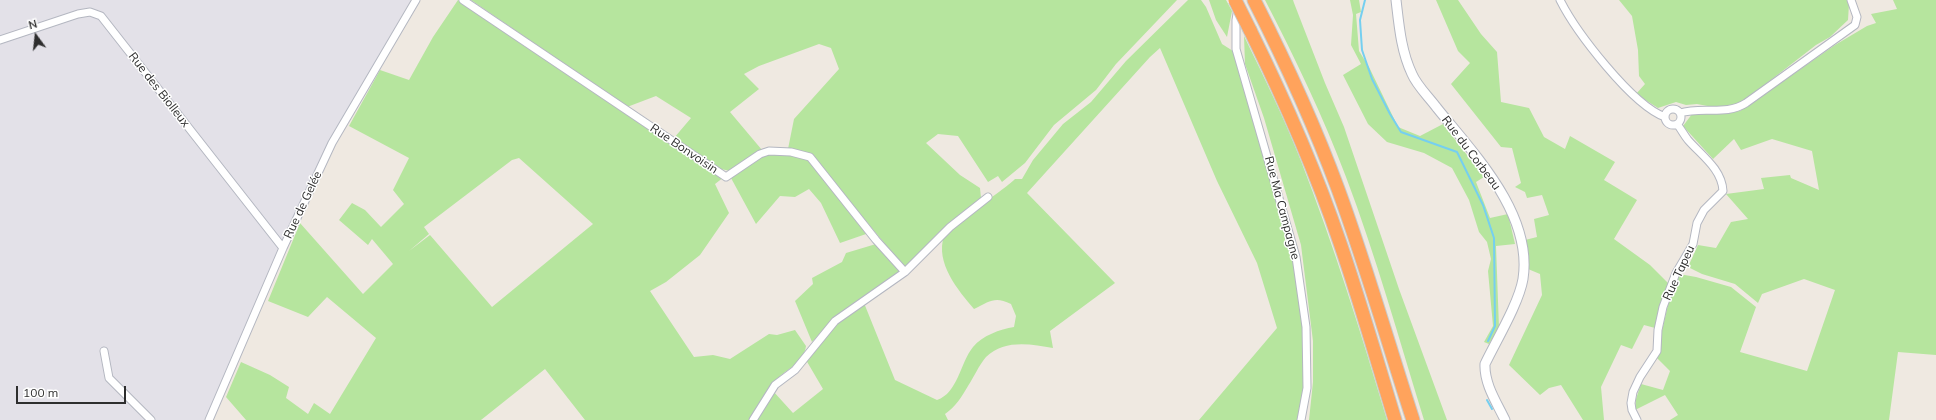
<!DOCTYPE html>
<meta charset="utf-8">
<style>
body{margin:0}
#map{position:relative;width:1936px;height:420px;overflow:hidden;background:#efe9e1;font-family:Mulish,sans-serif}
canvas{display:block}
.north{position:absolute;left:16px;top:16px;width:40px;height:40px;-webkit-text-stroke:3px #fff;paint-order:stroke;rotate:345deg;font-size:11px;font-weight:700;line-height:16px;text-align:center;color:#2e2e2e}
.north::after{content:'';display:block;margin:auto;width:14px;height:18px;background:#2e2e2e;clip-path:polygon(50% 0,100% 100%,50% 72%,0 100%)}
.scale{position:absolute;left:16px;top:386px;width:110px;height:18px;box-sizing:border-box;border:2px solid #2e2e2e;border-top:0;padding-left:5px;font-size:12px;line-height:14px;white-space:nowrap;color:#2e2e2e;-webkit-text-stroke:3px #fff;paint-order:stroke}
</style>
<div id="map">
<canvas width="1936" height="420"></canvas>
<div class="north">N</div>
<div class="scale">100 m</div>
</div>
<script>
const c = document.querySelector('canvas').getContext('2d');
c.lineJoin = 'round';
function fill(path, color) { c.fillStyle = color; c.fill(path, 'evenodd'); }
function strokePath(path, color, width, dash) { c.strokeStyle = color; c.lineWidth = width; c.lineCap = dash ? 'butt' : 'round'; c.setLineDash(dash || []); c.stroke(path); }
function write(font, color, halo, rows, align = 'center') {
  c.font = font + ' Mulish,sans-serif'; c.lineWidth = 3; c.setLineDash([]); c.textBaseline = 'middle'; c.strokeStyle = halo; c.fillStyle = color; for (const [text, x, y, turn = 0] of rows) {
    c.save(); c.translate(x, y); c.rotate((+turn || 0) * Math.PI / 180); c.textAlign = isNaN(turn) ? turn : align; if (halo) c.strokeText(text, 0, 0); c.fillText(text, 0, 0); c.restore();
  }
}
const industrial = new Path2D(`
 M0 0H411L328 143 281 248 208 420H0Z`);
const green = new Path2D(`
 M458 0 724 177 715 184 729 213 700 255 666 282 650 291 694 357 713 355 730 359 769 334 777 335 795 330 806 346C804 363 788 368 778 378 767 389 758 407 750 420H585L545 369 481 420H246L226 397 241 362 270 375 289 387 286 398 308 414 314 403 330 414 376 338 327 297 308 317 268 301 300 223 363 294 393 264 372 239 368 245 339 220 352 203 365 210 381 227 404 204 393 190 409 158 349 126 380 70 409 80 433 37ZM519 158 593 224 492 307 430 235 409 251 429 234 424 227 512 160Z
 M471 0H1177L1116 64 1096 90 1054 125 1025 163 1002 182 998 176 988 182 958 136 938 134 926 143 960 175 980 188 981 198 938 233 905 268 811 155 788 149 794 119 839 69 831 48 819 44 759 66 744 74 759 89 730 112 762 150 730 171 721 169 674 138 691 118 656 96 627 107Z
 M1188 0H1201L1206 7 1222 44 1233 51 1290 239 1305 333 1303 394 1298 420H1199L1277 328 1257 263 1217 181 1160 48 1150 57 1027 193 1115 283 1050 331 1053 348C1031 344 1004 339 986 357 979 365 974 377 968 386 961 398 956 406 945 414L948 420H756L773 391 793 413 823 389 806 360 839 320 864 303 895 380 937 400C958 393 960 363 973 347 982 336 1000 329 1014 327L1016 316 1011 304C995 296 990 301 974 309 958 290 935 263 944 236 947 227 1003 191 1015 179H1022L1033 160 1063 124 1091 102 1126 61Z
 M1209 0H1226L1232 11 1227 37 1216 20Z
 M1265 0H1293L1294 3 1325 83 1344 127 1399 289 1447 420H1424C1399 339 1376 256 1346 177 1323 116 1295 58 1265 0Z
 M1338 0H1359L1361 12 1356 14 1359 51 1369 67 1398 127 1420 136 1443 124 1484 177 1476 182 1490 218 1508 214 1515 244 1496 246 1499 328 1489 344 1484 342 1493 326 1488 271 1491 259 1487 242 1479 232 1469 200 1452 168 1424 153 1387 142 1368 124 1343 75 1361 64 1351 45 1353 15 1350 0Z
 M1436 0H1458L1481 34 1497 52 1501 102 1529 108 1544 137 1565 149 1570 136 1615 162 1604 180 1637 200 1614 239 1650 265 1669 284 1655 328 1644 325 1632 349 1621 345 1601 387 1604 420H1583L1561 385 1549 388 1540 395 1509 365 1542 295 1540 274 1528 269 1525 240 1537 237 1534 219 1549 215 1542 195 1527 198 1525 192 1515 187 1521 183 1512 148 1501 147 1451 84 1470 63 1458 51Z
 M1619 0H1847L1849 4 1848 20 1830 37 1816 45 1740 104 1718 108 1697 104 1686 105 1676 102 1658 108 1636 94 1645 84 1639 76 1638 50 1632 16Z
 M1893 0H1936V355L1898 352 1889 420H1670L1678 415 1665 395 1635 410 1636 399 1641 384 1663 390 1670 371 1656 357 1669 300 1679 274 1696 277 1731 287 1756 307 1740 352 1807 371 1835 290 1804 279 1762 294 1758 303 1735 284 1702 274 1688 267 1698 245 1716 248 1731 222 1748 219 1726 194 1764 189 1761 178 1790 175 1791 178 1819 190 1812 151 1772 139 1741 150 1734 139 1713 159 1683 126 1692 114 1740 111 1835 45 1867 26 1876 23 1871 14 1897 9Z
 M1244 36C1264 77 1284 118 1301 161 1334 246 1361 333 1387 420H1309L1313 382V341L1301 245 1264 118 1245 64Z
 M769 153 792 155 810 160 869 233 840 243 821 203 809 189 795 197 780 196 756 224 731 178 757 159Z
 M876 244 902 270 837 315 812 342 795 301 813 284 812 278 842 262 846 253Z`);
const stream = new Path2D(`
 M1365 0 1360 20 1362 50 1372 79 1390 114 1401 132 1457 152 1483 205 1494 238 1495 326 1488 341
 M1487 400 1492 409`);
const minor = new Path2D(`
 M463 0 726 177 760 154 769 151 791 152 810 157 876 240 905 272
 M1560 0C1576 32 1632 105 1665 117
 M1238 8 1236 20V49L1296 257 1306 327 1307 388 1301 420
 M0 40 78 14 90 12 101 16 283 248
 M1665 117a8 8 0 1 1 16 0a8 8 0 1 1-16 0Z
 M1680 113C1702 106 1726 116 1746 103L1855 25 1857 17 1851 0
 M104 351 109 378 151 420
 M209 420 283 248 332 143 416 0
 M753 420 775 385 795 370 835 321 905 272 950 227 988 197
 M1637 420 1632 410 1631 403 1633 392 1640 377 1657 351 1658 330 1663 307 1676 273 1693 244 1697 223 1704 210 1723 191C1722 169 1701 155 1688 140 1684 135 1681 129 1677 124`);
const tertiary = new Path2D(`
 M1396 0C1399 25 1401 51 1412 74 1417 86 1429 97 1437 108 1474 154 1533 214 1523 279 1519 303 1496 341 1485 364 1484 384 1497 403 1505 420`);
const motorway = new Path2D(`
 M1254 0C1285 61 1314 124 1338 189 1366 265 1388 343 1413 420
 M1250 30C1284 99 1315 169 1340 243 1360 301 1377 361 1395 420`);
const motorwayBridge = new Path2D(`
 M1235 0 1250 30`);
const streetNames = [
 ["Rue des Biolleux",159,90,52],
 ["Rue Bonvoisin",684,149,34],
 ["Rue du Corbeau",1471,153,53],
 ["Rue de Gelée",303,205,-65],
 ["Rue Ma Campagne",1282,208,75],
 ["Rue Tapeu",1679,273,-65]
];
fill(industrial, '#e3e1e8');
fill(green, '#b6e59e');
strokePath(stream, '#75cff0', 2);
strokePath(minor, '#b4b7c1', 9);
strokePath(tertiary, '#b4b7c1', 11);
strokePath(motorway, '#c9c9c9', 15);
strokePath(minor, '#fff', 7);
strokePath(tertiary, '#fff', 9);
strokePath(motorway, '#ffa35c', 13);
strokePath(motorwayBridge, '#c9c9c9', 15, []);
strokePath(motorwayBridge, '#ffa35c', 13);
write('12px', '#2e2e2e', '#fff', streetNames);
</script>
